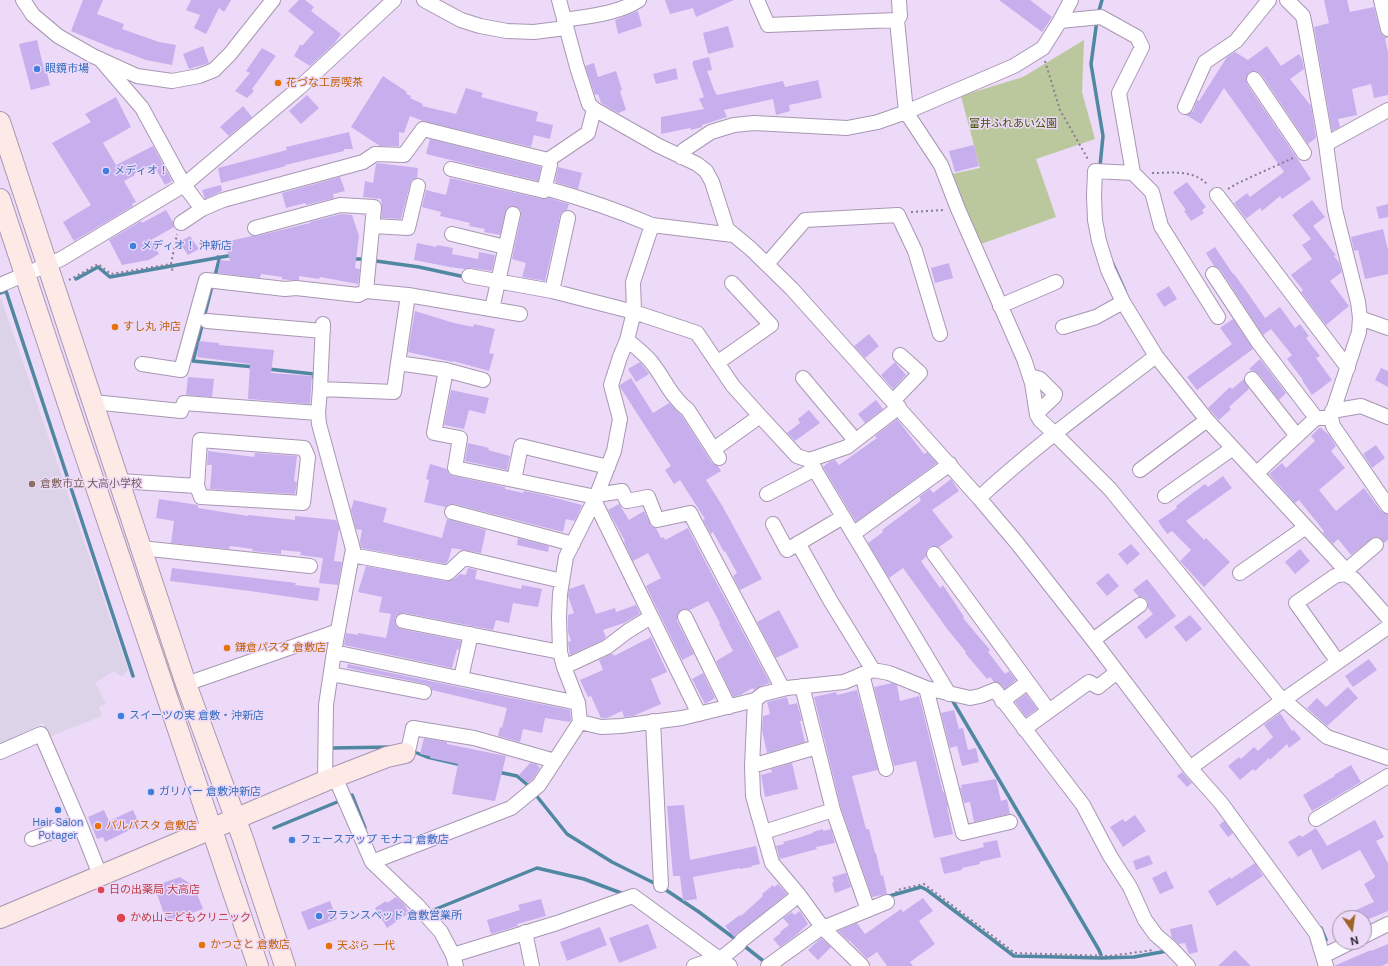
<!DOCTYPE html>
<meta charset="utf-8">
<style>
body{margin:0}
#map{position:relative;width:1388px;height:966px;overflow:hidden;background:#ecdaf8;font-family:"DM Sans",sans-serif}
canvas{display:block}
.north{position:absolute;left:1332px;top:910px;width:40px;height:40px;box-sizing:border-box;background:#ecdaf8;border:1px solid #a093a9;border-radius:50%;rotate:167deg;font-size:11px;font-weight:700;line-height:16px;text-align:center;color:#2e2833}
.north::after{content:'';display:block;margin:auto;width:14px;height:18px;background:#9d6323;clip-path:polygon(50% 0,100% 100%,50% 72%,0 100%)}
</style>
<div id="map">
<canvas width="1388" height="966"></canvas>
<div class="north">N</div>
</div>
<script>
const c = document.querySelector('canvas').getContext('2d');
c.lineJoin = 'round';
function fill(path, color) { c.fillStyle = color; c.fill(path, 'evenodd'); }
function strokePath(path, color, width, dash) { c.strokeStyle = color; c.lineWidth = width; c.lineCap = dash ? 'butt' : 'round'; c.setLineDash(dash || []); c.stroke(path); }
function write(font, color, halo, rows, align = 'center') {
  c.font = font + ' "DM Sans","Noto Sans JP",sans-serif'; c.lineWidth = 3; c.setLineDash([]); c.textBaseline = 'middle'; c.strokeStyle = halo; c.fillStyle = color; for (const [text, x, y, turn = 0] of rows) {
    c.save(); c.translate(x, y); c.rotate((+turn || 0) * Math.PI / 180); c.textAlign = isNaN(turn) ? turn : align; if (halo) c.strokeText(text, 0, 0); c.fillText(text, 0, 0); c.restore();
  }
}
const education = new Path2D(`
 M1 298 128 670 122 677 114 671 95 683 106 703 99 707 102 716 49 737 43 723 0 745V299Z`);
const green = new Path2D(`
 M1084 40 1082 92 1095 139 1036 159 1056 217 981 244 966 211 952 174 980 168 961 96 1023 77Z`);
const stream = new Path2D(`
 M1098 14 1102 0
 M1097 20 1091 64 1103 136 1100 166
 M352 259H362
 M376 261 419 267 465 277
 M1112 262 1125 291
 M215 276 219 260 218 257
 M76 279 98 267 110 277 233 255
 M212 286 193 361 254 367
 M0 293 6 291 133 676
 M268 369 314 374V378
 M951 698C1001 782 1050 866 1099 950L1101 955
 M331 748 392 747
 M417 753 427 757 462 765
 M498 772 517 776 530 787
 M535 794 567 834 612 862 658 885
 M348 797 352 795 365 828
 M274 828 342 800
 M663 888 699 912 738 941
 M886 897 921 887 927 890 1014 956 1102 958 1134 957 1167 951
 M429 910 431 911 537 868 584 879 621 893
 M1321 928 1326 940
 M743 945 766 963`);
const building = new Path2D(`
 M83 0H103L97 14 124 24 122 29 159 42 176 45 172 65 146 60 117 49V50L71 31Z
 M191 0H231L224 12 219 8 206 34 194 28 200 15 186 10Z
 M299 0H305L314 7 311 11 341 34 334 44 310 66 294 56 300 45H303L314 32 288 11Z
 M665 0H734L696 17 693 8 670 14Z
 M999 0H1030L1052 17 1042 32Z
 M1324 0H1347L1350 12 1374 7 1380 31 1382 35 1388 37 1385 39 1388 52V95L1374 98 1371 84 1352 89 1357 115 1338 119 1340 127 1332 131 1314 27 1329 23Z
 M638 11 642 26 618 34 615 20Z
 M728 26 734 47 708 54 703 33Z
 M37 40 44 69H46L50 85 31 90 19 44Z
 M203 46 209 63 189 69 183 54Z
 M1267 46 1281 66 1299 54 1302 59 1304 69 1290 79 1311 106 1316 138 1308 144 1261 74 1258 72 1254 71 1249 72 1246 79 1247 84 1311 179 1282 199 1280 196 1262 211 1260 208 1246 219 1234 203 1247 193 1250 197 1284 172 1224 88 1201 124 1186 115 1193 111 1197 100 1199 101 1227 57 1235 52 1248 60Z
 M262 48 276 56 252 89 254 91 247 98 235 91 250 73 246 71Z
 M709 57 712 70 707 71 715 92 717 95 783 81 785 87 818 80 822 98 789 105 790 111 776 115 773 99 724 110 727 117 702 125V127L691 130 690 128 661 134V117L704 109 699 99 704 97 692 63H693V61Z
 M594 63 598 77 616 71 622 90 620 91 626 110 618 113 601 103 598 94 595 95 585 66Z
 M676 68 678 79 656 84 653 74Z
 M383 76 407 92 406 94 411 96 410 98 423 104 422 106 456 114 466 88 483 93 481 97 538 112 536 121 553 125 550 139 534 135 531 147 423 121 410 116 404 133 399 132V146H380L351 127Z
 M307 95 319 108 301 124 289 111Z
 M116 97 131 127 103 143 116 165 153 146 172 181 165 185 153 164 134 174 135 175 124 181 136 202 132 204 133 206 74 241 63 222 91 205 52 143 91 122 85 114Z
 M243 106 252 117 229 136 220 127Z
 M349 132 353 149H344V151L285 165 286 166 221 183 218 168 287 150 286 147Z
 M430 139 541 167 538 181 426 154Z
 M974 145 979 166 955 172 949 151Z
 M377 163 418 168 417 178 412 180 410 184 401 219 381 218 382 207 381 199 363 197 365 181 373 183 376 164Z
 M558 167 582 173 578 189 555 182Z
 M340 177 345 191 333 194 334 198 306 205 305 203 286 208 282 193Z
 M450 178 542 199 549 198 569 204 567 210 562 212 560 216 545 281 522 277 526 263 512 259 521 216V211L518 208 511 206 507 209 500 235 484 232 485 229 469 226 470 223 440 216 441 212 422 207 426 190 446 195Z
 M1187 182 1206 207 1202 210 1204 213 1191 221 1184 211 1186 210 1173 192Z
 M221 185 222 191 205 199 202 190Z
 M1312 200 1325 217 1313 226 1336 255 1334 256 1339 262 1342 272 1330 281 1349 306 1326 325 1301 292 1303 290 1291 275 1312 259 1302 245 1311 239 1292 215Z
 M1388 204V217L1379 219 1376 207Z
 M166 210 173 222 174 227 151 240 159 254 149 260 122 265 109 240 141 221 142 223Z
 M341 214 352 215 359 236 355 268 360 269 358 284 320 277 319 279 299 276V280H289L282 279V277L261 274 260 278 218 273 220 260 230 261 225 242 252 236H257L310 223V222Z
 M1383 229 1388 250V274L1365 279 1358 250 1354 251 1351 237Z
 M190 236 199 249 188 255 179 242Z
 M417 243 436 247 437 245 453 248 452 254 478 259 479 252 495 255 492 271 471 268 464 269 450 267 414 260Z
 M1215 247 1233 274H1234L1247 292 1265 318 1280 307 1295 328 1300 324 1309 336 1306 338 1320 356 1316 358 1332 380 1312 395 1302 380H1303L1287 359 1292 355 1271 329 1263 335 1220 269 1214 266 1206 253Z
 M949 263 953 278 935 283 931 268Z
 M1169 286 1177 299 1164 307 1156 294Z
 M415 311 454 323 473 327 474 324 495 329 489 353 494 354 489 371 453 361V362L408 352Z
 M1233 319 1253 349 1197 390 1187 377 1232 344 1220 328Z
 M869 334 879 346 865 358 854 346Z
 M199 341 219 343V345L274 350 271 373 312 376 310 404 248 399 250 364 197 357Z
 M1260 359 1286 393 1279 400 1259 374 1249 369Z
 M640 362 649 374 636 382 628 369Z
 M895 362 906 375 893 389 881 375Z
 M1381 368 1388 371V387L1375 380Z
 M188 377 214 379 212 397 186 395Z
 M631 378 653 413 669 403 682 416 712 463 718 466 721 471 706 480 723 507 762 579 740 590 733 576 737 573 725 551 724 552 713 532 711 534 703 520 705 519 680 480 674 484 665 470 671 466 620 387V385Z
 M1244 379 1249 389 1229 407 1231 409 1219 420 1208 408 1230 387 1232 389Z
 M451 390 489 398 485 414 469 410 464 429 444 425Z
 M876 400 883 409 865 423 858 414Z
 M809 410 820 423 795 441 787 433 800 423 798 419Z
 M897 419 924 454 927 452 937 463 856 522 823 467 829 462 835 460 839 465 877 438 875 436Z
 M1320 427 1329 435 1336 446 1331 451 1345 468 1319 490 1336 511 1364 488 1381 511 1388 514V540L1384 543 1379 537H1374L1351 555 1338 539 1333 544 1323 533 1324 531 1299 500 1295 503 1269 474 1282 463 1286 468 1315 441 1311 436Z
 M468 443 489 448 488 450 510 456 507 470 465 461Z
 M1376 445 1385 458 1372 468 1363 454Z
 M208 451 254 457 255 453 297 456 294 481 297 482 295 494 210 489 212 465H207Z
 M430 464 447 469 449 474 453 476 505 487V489L523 493 524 491 544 495 582 505 575 521 566 519 563 532 454 504H449L445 507 424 502 429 480 426 479Z
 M1223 476 1232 488 1186 521 1204 540 1206 538 1230 562 1204 587 1180 561 1191 550 1172 531 1167 534 1158 521 1177 508 1176 506 1205 484 1208 487Z
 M951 479 959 491 932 510 953 537 939 547 933 546 929 547 926 551V557L921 561 940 588 943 585 964 617 963 618 990 650 988 652 1005 674 1009 671 1016 680 1005 689 998 682H994L990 677 987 679 965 653 966 652 948 630 903 568 889 578 868 543 883 532 882 530 918 503 921 500 919 497 930 489 933 493Z
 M159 499 198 505V508L248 516V515L295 520V516L336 520 339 528 334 561 342 562 338 585 319 583 323 558 300 555 301 552 281 550V554L252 551 253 549 230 546 229 549 171 543 174 521 156 518Z
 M354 500 387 508 383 522 442 538 447 519 486 530 481 553 452 548 448 561 445 564 361 548 360 541 362 530 356 529 351 510Z
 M619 504 629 520 644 511 651 526 656 528 661 538 664 537 665 540 688 528 706 563 770 683 761 686 754 690 753 688 740 695 733 697 716 661 733 651 719 624 720 623 708 601 690 610 685 609 681 610 678 613 677 617V621L694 654 682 660 646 586 661 578 648 553 633 561 624 542 625 541 608 510Z
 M518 538 549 546 548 552 517 545Z
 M1131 544 1140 554 1127 565 1118 554Z
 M1300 549 1310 561 1295 574 1285 562Z
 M366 566 447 581 454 579 460 574 466 575 468 568 477 570 475 579 521 589 522 585 542 589 538 607 513 603 509 623 496 620 493 630 405 613H401L397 615 395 619V623L397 627 401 629 461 641 459 650 457 649 452 668 344 645 346 633 358 635V633L386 638 391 614 379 612 382 597 358 592Z
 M172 568 296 583 295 585 320 588 318 601 250 591 170 581Z
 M1108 573 1119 586 1107 596 1096 583Z
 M1147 579 1176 616 1146 639 1137 627 1153 614 1148 608V604L1147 600 1143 597H1139L1133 590Z
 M584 584 596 614 615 608 616 612 636 605 640 614 624 623 603 630 606 637 603 640 570 655 568 642 571 641 568 632V615L574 613 568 596 569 589Z
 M779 610 799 647 776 658 757 622Z
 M1190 615 1202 629 1186 642 1174 627Z
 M651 637 667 672 651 679 661 704 633 716 624 717 622 711 607 718H601L591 696 588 697 580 680 603 670 599 660 611 654H613L614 656Z
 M1369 659 1377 670 1353 687 1345 676Z
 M348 664 570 710 571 720 570 722 545 718 542 733 523 729 520 742 498 736 500 727 502 728 507 708 432 690 430 686 426 684 347 668Z
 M703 673 715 698 705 704 692 679Z
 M892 683 897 685 900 701 919 696 943 792H944L948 807H947L953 834 934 838 916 761 894 766 874 687Z
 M1348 687 1358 698 1327 726 1307 708 1317 698 1326 707Z
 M857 690 878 770 852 776 866 829H869L875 853H876L881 876 883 875 887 894 872 897 841 808 814 697 836 692 837 695Z
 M1026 694 1037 709 1026 717 1015 702Z
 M787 697 789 705 797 703 802 721H800L805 742 767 753 762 730 763 716 770 714 767 702Z
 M954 710 959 729 963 728 968 750 976 748 979 762 962 766 957 746 950 748 941 713Z
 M1280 713 1292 731 1294 730 1301 739 1289 748 1287 744 1270 760 1269 758 1255 771 1253 769 1240 780 1228 766 1239 757 1241 759 1254 747 1258 751 1273 737 1264 725Z
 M424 738 447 742V744L506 756 495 801 452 794 458 764 430 758V756L420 754Z
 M530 763 536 764 540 768 533 779 528 783 519 775Z
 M792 763 798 789 765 797 761 775 772 772 771 769Z
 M1351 765 1361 782 1312 811 1303 795 1335 776 1334 775Z
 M1182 772 1192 783 1187 787 1177 776Z
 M996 779 1001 801 1007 799 1010 814 974 822 970 802 964 803 960 788H962L961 785Z
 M684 805 690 860 756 846 760 864 751 866 752 867 740 869V868L693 877 697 899 683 901 680 876H673L667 806Z
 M104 810 109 821 133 810 140 825 105 842 103 837 97 839 88 817Z
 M1135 815 1146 831 1123 847 1110 827 1123 819 1125 822Z
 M1375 820 1384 837 1376 841 1388 863V911L1364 921V918H1338L1374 902 1364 884 1374 878 1375 876 1360 850 1322 870 1311 849 1298 857 1288 842 1300 835 1302 837 1316 828 1327 846Z
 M1224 821 1233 833 1228 837 1219 825Z
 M823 829V831L831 829 835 843 816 847 817 849 780 859 776 846 784 844 783 842 798 838 813 833V832Z
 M997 840 1001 857 979 862 980 864 962 868V870L944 874 940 858 984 847 983 843Z
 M1149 855 1153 864 1136 870 1133 861Z
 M1255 863 1263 876 1217 906 1208 891 1230 877 1231 879Z
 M1166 871 1174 888 1160 894 1152 878Z
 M846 873 851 887 835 893 832 883 834 882 832 877Z
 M180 877 194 886 203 909 167 922 154 886Z
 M778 884 787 894 734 937 725 926 740 915 741 916 763 896 762 894 773 885 774 887Z
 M396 897 404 904 409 913 387 928 375 908 386 901 387 903Z
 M923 898 933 911 919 921 935 944 910 962 913 966H887L877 952 867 959 850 941H849L838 931 857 923 865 934 901 909 903 912Z
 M541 899 546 916 517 924 518 926 491 934 487 920 520 910 518 905Z
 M330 901 337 919 308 930 301 912Z
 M800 911 808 924 795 936 780 947 773 939 781 933 780 932 789 925 783 918 792 912 794 915Z
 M648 924 657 948 619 963 609 938Z
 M1192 924 1198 952 1189 954 1185 943 1179 944 1172 938 1170 929Z
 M600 927 607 945 567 961 560 942Z
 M821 938 831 947 818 960 808 950Z
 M1388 944V963L1382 966H1334L1371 950V951Z
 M1235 950 1251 966H1218Z`);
const path = new Path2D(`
 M1045 61 1060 110 1089 161
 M1152 173C1172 173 1193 169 1208 185
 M1228 189 1238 183 1293 158
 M911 212 944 210
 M171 264 177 234
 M69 280 98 264 111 274 171 264 173 273
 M896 893 897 890 924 884 1015 953 1109 956 1154 950`);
const street = new Path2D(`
 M23 0 33 15 58 36 93 56 137 76 172 81 199 76 214 70 230 54 273 0
 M424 0 461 20 480 26 507 31 534 32 566 28
 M559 0 577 67 589 104 594 109 659 146 697 164 706 171 712 182 727 229 751 249 792 289 979 498 1017 543 1093 640 1190 768 1221 803 1316 933 1326 966
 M757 0 768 25 897 20 906 112 941 165 958 209 1024 359 1032 383 1037 415 1040 420 1054 433 1110 489 1278 695 1327 737 1388 758
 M1287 0 1303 16 1306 31 1326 144 1335 210 1358 302 1360 318 1359 332 1331 417 1333 426 1388 506
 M1381 0 1388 29
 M564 20C589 16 618 14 639 0
 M897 20 900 16 899 0
 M1060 21 1101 17 1137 37 1142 47 1119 93 1133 173 1152 192 1161 226 1218 317
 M100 59 142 108 184 185 202 209 223 200 363 162 375 154 404 155 423 129 548 160 588 133 594 109
 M1254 79 1304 153
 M1185 107 1205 62 1236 41 1269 0
 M1326 144 1388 110
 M681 157 684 150 711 132 734 125 754 123 847 128 878 122 906 112 1014 66 1043 48 1060 21 1071 0
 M451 169 544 191 550 165 548 160
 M1133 173 1095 171 1094 196 1095 220 1099 241 1108 270 1123 302 1156 356 1207 420 1341 565 1345 574 1354 579 1388 618
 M545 188C581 198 617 210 652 225
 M1217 195 1348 368
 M181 223 202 209
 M373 226 408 228 418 186
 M255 228 340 205 374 207 366 291
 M452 234 505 247
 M767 264 805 220 898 215 915 251 940 334
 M1213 274 1258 342 1316 418
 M469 276 552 291 634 312 697 333 733 386 760 416 797 456 809 460 949 694
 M0 285 61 259 184 185 299 88 394 0
 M552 291 568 218
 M1000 306 1056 282
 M492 309 513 214
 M1360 318 1388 328
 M207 321 323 331
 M1063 327 1096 317 1123 302
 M627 340C636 347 645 354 652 363 664 378 671 397 688 410L719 458
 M398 363 408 295
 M717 363 771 325 732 283
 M142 364 181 370 206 280 285 289 296 288 358 295 366 291 408 295 520 314
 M446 370 483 380
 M1030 376 1040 379 1055 394 1054 397 1037 413
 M803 378 855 440
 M1252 379 1297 436
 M320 389 323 324
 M893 401 920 373 900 355
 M93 402 181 411 184 403 318 413
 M1332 411 1361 406 1388 417
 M714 449 760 416
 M809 460 847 447 899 407
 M1140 470 1207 420
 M1257 473 1316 418H1325
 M514 480 521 446 608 467
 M119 481 197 486 200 440 304 448 308 457 303 503 201 497 197 486
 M767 494 815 469
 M597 495 622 491 627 501 648 497 657 520 690 513 783 689
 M1165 496 1233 448
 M979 498C1035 446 1096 402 1156 356
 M594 500 699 714
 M452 512 573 544
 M773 524 787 550 843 517
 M853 534 950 464
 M798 543 830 600 873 670
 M141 548 310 566
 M934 554 1049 711
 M352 555 448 573 464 558 562 581
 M1240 573 1306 527
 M685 617 729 707
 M403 621 560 652
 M1093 640 1140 605
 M334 652 578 703
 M1338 662 1296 603 1335 576 1345 574 1349 568 1376 545
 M564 667 607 647 628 631 651 617
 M331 674 424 692
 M862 674 886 769
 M461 678 471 634
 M186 684 338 631
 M802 686 833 810 868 910
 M926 688 963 833 1010 822
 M755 700 752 766 753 796 772 863 799 895 823 928 862 966
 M1002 701 1028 682
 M653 721 661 885
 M580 722 601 727 621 726 682 718 755 700 763 694 787 688 844 682 873 670 889 673 926 688 970 698 980 696 995 690 1083 805 1110 856 1130 887 1145 920 1156 935 1170 947 1188 966
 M1024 729 1089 682 1098 687 1117 672
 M0 752 41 734 79 822 100 875
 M405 753 409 747 413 728 474 738 555 761
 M752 766 817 747
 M1190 768 1282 701 1388 627
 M335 777 372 862 417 905 441 932 453 955 456 966
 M325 781 326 705 334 652 353 549 319 424 318 413 320 389 394 392 398 363 446 370 434 433 460 438 455 468 596 497
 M1316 819 1388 776
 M764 832 833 810
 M32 839 79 822
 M372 862 511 808 539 785 580 722 578 703 564 667 560 652 559 617 560 594 566 557 596 497 614 451 620 419 611 385 620 357 627 340 634 312 633 282 652 225 733 235
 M525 932 532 966
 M1364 936 1388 924
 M742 940 799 895
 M453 955 557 923 633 896 718 958
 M1323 956 1351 942
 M694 966 718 958
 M730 966 718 958 724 956 739 944
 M768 966 818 930 887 902`);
const secondary = new Path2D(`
 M0 122 186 684 243 839 285 966
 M0 199 75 425 258 966
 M0 918 325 781 387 757 405 753`);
const markers = [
 [37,69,4,"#3f7fe0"],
 [278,83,4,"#e8710a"],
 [106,171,4,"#3f7fe0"],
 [133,246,4,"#3f7fe0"],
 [115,327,4,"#e8710a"],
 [32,484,4,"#8d6e63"],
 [227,648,4,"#e8710a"],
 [121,716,4,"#3f7fe0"],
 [151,792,4,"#3f7fe0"],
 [58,810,4,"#3f7fe0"],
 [98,826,4,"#e8710a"],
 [292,840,4,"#3f7fe0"],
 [101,890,4,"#e0444e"],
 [319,916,4,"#3f7fe0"],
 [121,918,5,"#e0444e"],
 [202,945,4,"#e8710a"],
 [329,946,4,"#e8710a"]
];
const shopNames = [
 ["眼鏡市場",45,69],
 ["メディオ！",114,171],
 ["メディオ！ 沖新店",141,246],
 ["スイーツの実 倉敷・沖新店",129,716],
 ["ガリバー 倉敷沖新店",159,792],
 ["Hair Salon",58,823,"center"],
 ["Potager",58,836,"center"],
 ["フェースアップ モナコ 倉敷店",300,840],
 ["フランスベッド 倉敷営業所",327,916]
];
const foodNames = [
 ["花づな工房喫茶",286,83],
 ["すし丸 沖店",123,327],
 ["鎌倉パスタ 倉敷店",235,648],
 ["パルパスタ 倉敷店",106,826],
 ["かつさと 倉敷店",210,945],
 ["天ぷら 一代",337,946]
];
const parkNames = [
 ["富井ふれあい公園",1013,124]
];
const educationNames = [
 ["倉敷市立 大高小学校",40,484]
];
const healthNames = [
 ["日の出薬局 大高店",109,890],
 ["かめ山こどもクリニック",130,918]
];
fill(education, '#dcd3e8');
fill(green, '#bbc89d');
strokePath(stream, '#5188a1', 3.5);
fill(building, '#c7afee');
strokePath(street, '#a897b3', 16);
strokePath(secondary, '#a897b3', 22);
strokePath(path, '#887d91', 2, [2, 3]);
strokePath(street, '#fff', 14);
strokePath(secondary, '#fde9e6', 20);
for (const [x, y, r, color] of markers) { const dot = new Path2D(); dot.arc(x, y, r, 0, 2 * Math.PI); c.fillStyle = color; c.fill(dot); strokePath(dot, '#ecdaf8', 1.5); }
write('11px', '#366cbe', '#ecdaf8', shopNames, 'left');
write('11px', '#c56008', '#ecdaf8', foodNames, 'left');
write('11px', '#435204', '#ecdaf8', parkNames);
write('11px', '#785e54', '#ecdaf8', educationNames, 'left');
write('11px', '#be3a42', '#ecdaf8', healthNames, 'left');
</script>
